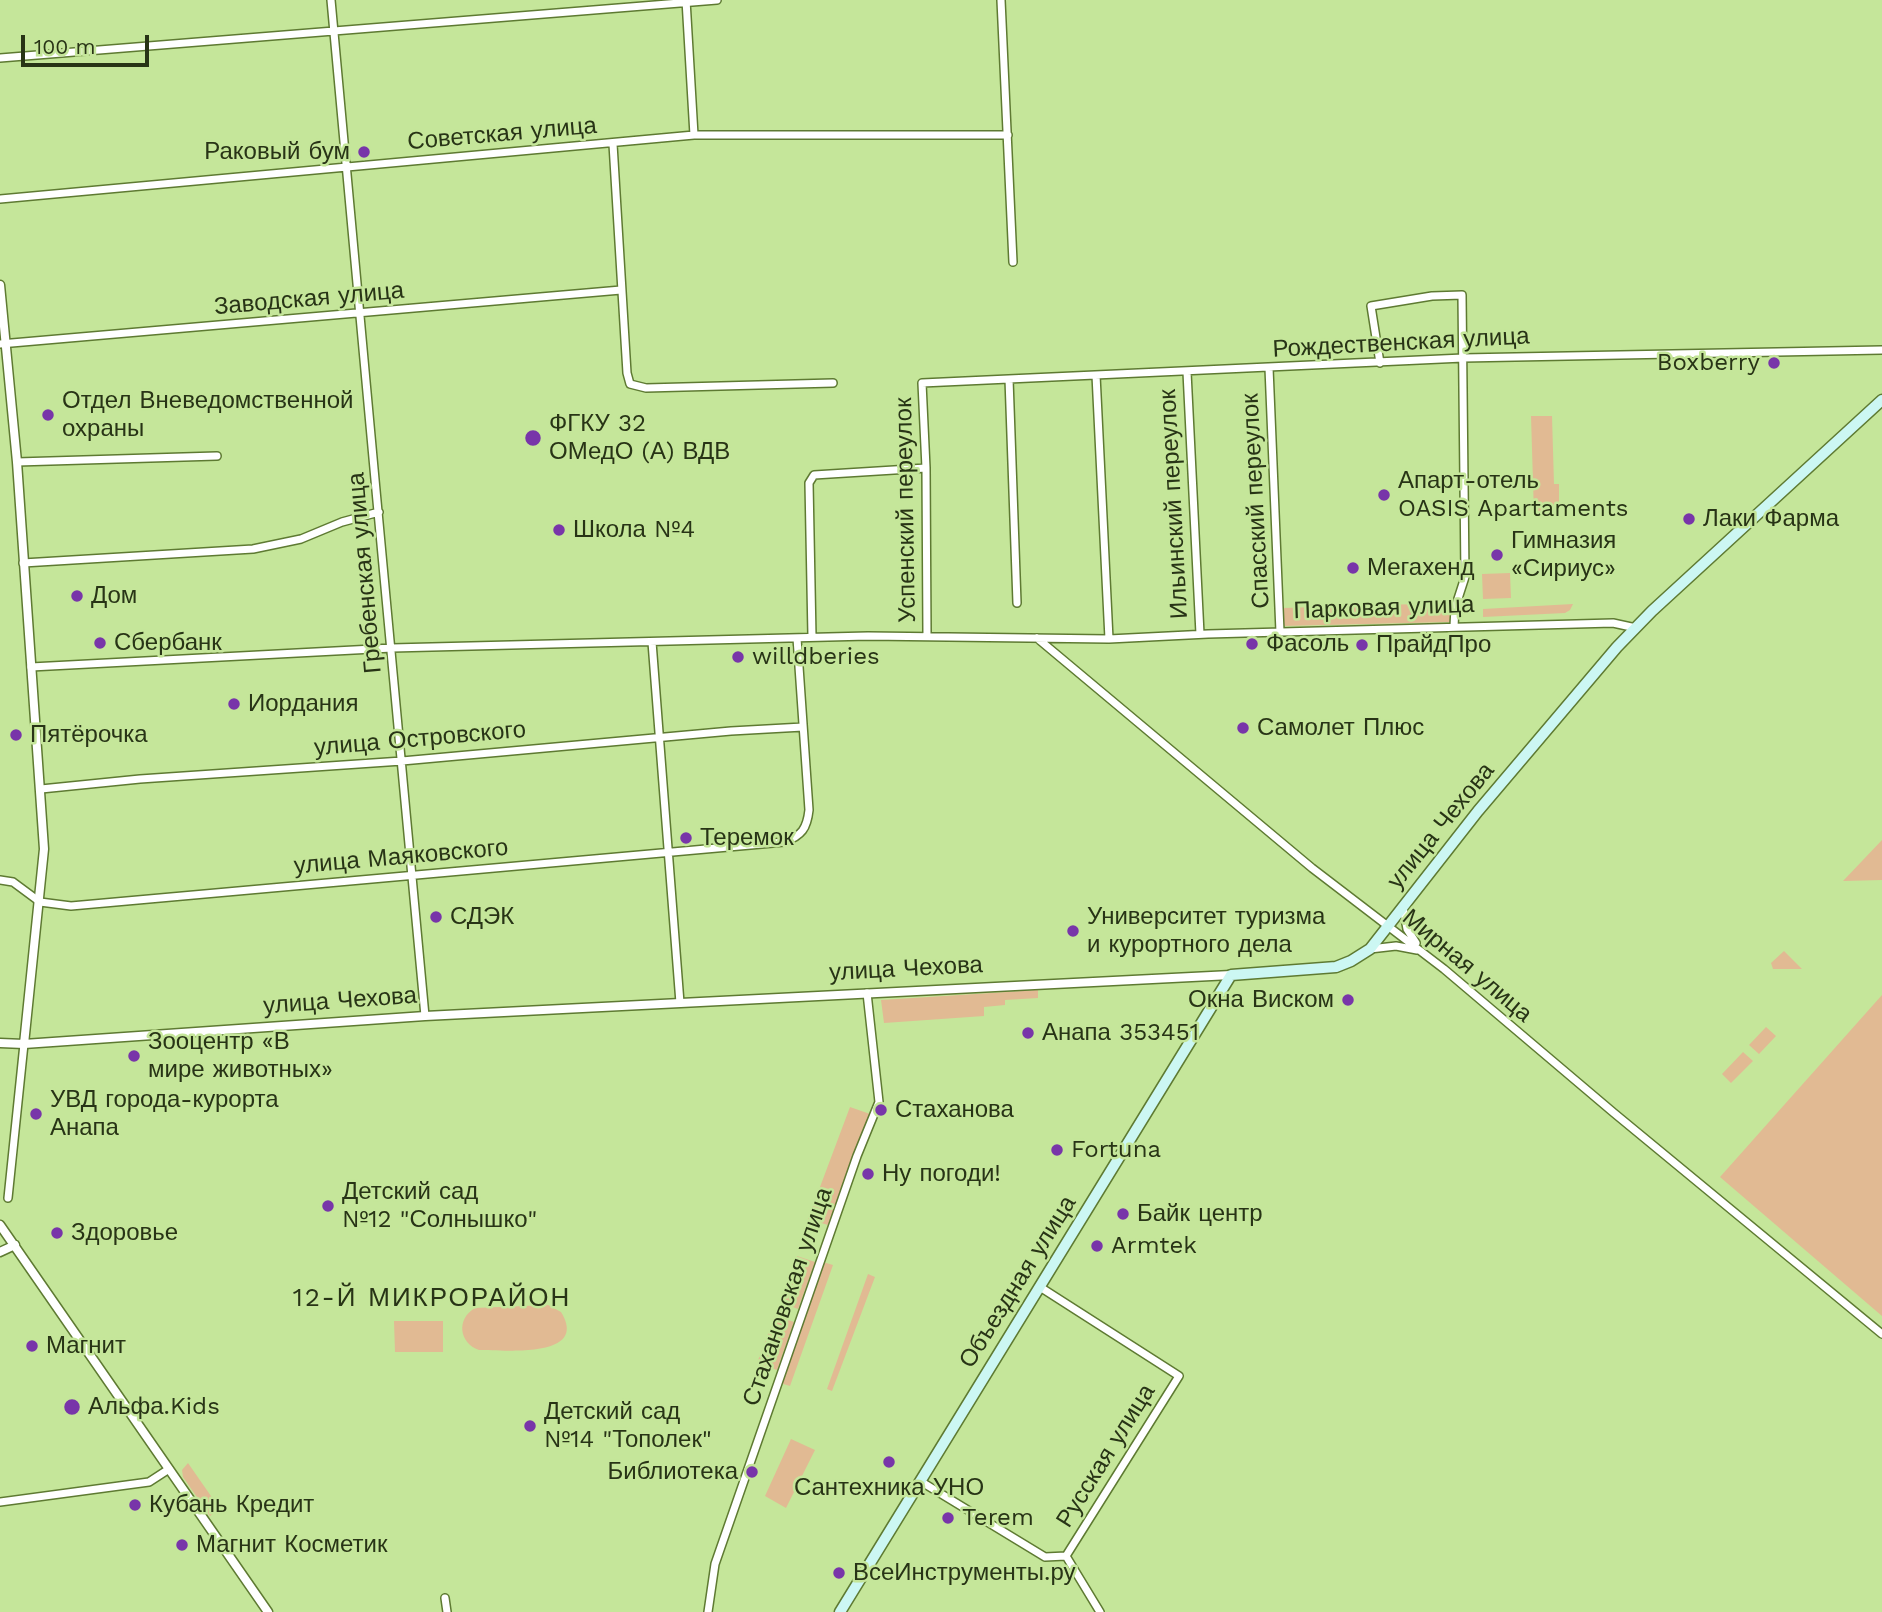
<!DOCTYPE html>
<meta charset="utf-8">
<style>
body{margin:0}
#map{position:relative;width:1882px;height:1612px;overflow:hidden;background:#c5e69a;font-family:"Work Sans",sans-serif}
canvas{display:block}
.scale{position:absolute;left:21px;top:35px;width:128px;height:32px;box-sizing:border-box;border:4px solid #283416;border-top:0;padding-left:9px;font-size:21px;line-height:24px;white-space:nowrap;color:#283416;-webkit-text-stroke:5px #c5e69a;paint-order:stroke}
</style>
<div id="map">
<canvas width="1882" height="1612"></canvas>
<div class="scale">100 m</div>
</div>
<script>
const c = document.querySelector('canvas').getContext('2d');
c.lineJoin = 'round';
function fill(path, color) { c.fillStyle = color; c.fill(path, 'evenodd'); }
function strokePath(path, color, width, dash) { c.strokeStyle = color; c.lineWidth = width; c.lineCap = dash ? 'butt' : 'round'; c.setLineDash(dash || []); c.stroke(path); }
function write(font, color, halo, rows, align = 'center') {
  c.font = font + ' "Work Sans",sans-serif'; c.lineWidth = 5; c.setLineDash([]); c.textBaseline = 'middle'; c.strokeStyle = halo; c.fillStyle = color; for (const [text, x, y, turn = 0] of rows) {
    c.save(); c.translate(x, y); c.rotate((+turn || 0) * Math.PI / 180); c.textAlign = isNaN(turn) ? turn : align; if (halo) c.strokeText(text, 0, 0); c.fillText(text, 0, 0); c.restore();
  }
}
const green = new Path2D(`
 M1531 416H1552L1554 484H1559V514L1534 515Z
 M1510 573 1511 598 1483 599 1482 574Z
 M1452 603 1451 622 1283 626V608Z
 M1573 604 1570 610 1565 613 1483 617V609Z
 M1882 840V880L1843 881Z
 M1784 951 1802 969H1773L1771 963Z
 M1038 990V998L1005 1000V1005L984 1007V1016L884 1023 881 1000Z
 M1882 995V1316L1720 1177Z
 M1766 1027 1776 1036 1759 1054 1749 1045Z
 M1743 1052 1753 1061 1731 1083 1722 1074Z
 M850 1107 870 1114 828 1225 808 1219Z
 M797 1256 815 1262 798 1309 780 1302Z
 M823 1262 833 1265 790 1386 780 1383Z
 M868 1274 875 1277 832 1391 827 1389Z
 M548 1305 561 1312C590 1359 503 1350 479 1350 459 1343 456 1319 475 1308Z
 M775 1315 794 1322 777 1370 757 1363Z
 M394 1321H443V1352H395Z
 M791 1439 815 1450 786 1508 765 1496Z
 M188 1463 220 1509 210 1516 183 1477 182 1470Z`);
const minor = new Path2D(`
 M331 0C362 339 393 677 425 1016
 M686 0 694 135
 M1001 0 1013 262
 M0 58 717 0
 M613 144 627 373 630 384 646 388 833 383
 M0 199 694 135H1008
 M0 344 621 290
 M1380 363 1371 306 1432 296 1462 295 1465 577 1455 608 1454 626
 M1269 368 1280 632
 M1187 372 1200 634
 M1096 375 1109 639
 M1009 379 1017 603
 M17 462 217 456
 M23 563 253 549 301 539 342 522 379 512
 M927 636 926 468 922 383 1463 358 1882 350
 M812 637 809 483 814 475 926 468
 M1037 638 1312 868 1444 969 1614 1113 1882 1334
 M652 642 680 1003
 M31 667 392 648 868 636 1109 639 1208 634 1613 623 1636 628
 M41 789 140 779 402 761 731 731 803 727
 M0 880 13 882 40 902 71 906 784 842C802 836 807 828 809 810L797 638
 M1403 907 1407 929 1416 943
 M1370 949 1396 946 1417 950
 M8 1198 24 1044
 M1040 1287 1179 1376 1066 1556
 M920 1481 1045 1557 1066 1556 1100 1612
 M0 1502 149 1482 169 1469
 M445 1598 447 1612
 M708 1612 715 1564 857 1156 879 1102 867 993`);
const tertiary = new Path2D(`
 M0 285 17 462 44 849 24 1044
 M0 1043 24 1044 425 1016 1231 975
 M0 1225 268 1612
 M0 1252 15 1245`);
const secondary = new Path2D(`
 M840 1612 1231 975 1336 967 1351 961 1370 949 1478 811 1617 647 1652 611 1882 400`);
const markers = [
 [364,152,7,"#7835a9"],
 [1774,363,7,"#7835a9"],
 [48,415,7,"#7835a9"],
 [533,438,9,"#7835a9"],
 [1384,495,7,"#7835a9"],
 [1689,519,7,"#7835a9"],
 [559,530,7,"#7835a9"],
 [1497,555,7,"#7835a9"],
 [1353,568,7,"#7835a9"],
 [77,596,7,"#7835a9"],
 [100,643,7,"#7835a9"],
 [1252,644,7,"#7835a9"],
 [1362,645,7,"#7835a9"],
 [738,657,7,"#7835a9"],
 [234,704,7,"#7835a9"],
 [1243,728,7,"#7835a9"],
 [16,735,7,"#7835a9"],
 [686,838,7,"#7835a9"],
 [436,917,7,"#7835a9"],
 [1073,931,7,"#7835a9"],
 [1348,1000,7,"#7835a9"],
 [1028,1033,7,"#7835a9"],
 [134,1056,7,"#7835a9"],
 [881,1110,7,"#7835a9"],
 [36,1114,7,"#7835a9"],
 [1057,1150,7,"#7835a9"],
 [868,1174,7,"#7835a9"],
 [328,1206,7,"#7835a9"],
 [1123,1214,7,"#7835a9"],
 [57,1233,7,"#7835a9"],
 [1097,1246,7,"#7835a9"],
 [32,1346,7,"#7835a9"],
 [72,1407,9,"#7835a9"],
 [530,1426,7,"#7835a9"],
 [889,1462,7,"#7835a9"],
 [752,1472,7,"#7835a9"],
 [135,1505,7,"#7835a9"],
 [948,1518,7,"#7835a9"],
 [182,1545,7,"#7835a9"],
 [839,1573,7,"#7835a9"]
];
const streetNames = [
 ["Советская улица",502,134,-5],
 ["Заводская улица",309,299,-5],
 ["Рождественская улица",1401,343,-3],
 ["Спасский переулок",1256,501,-93],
 ["Ильинский переулок",1174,504,-93],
 ["Успенский переулок",906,510,-91],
 ["Гребенская улица",365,573,-95],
 ["Парковая улица",1384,608,-2],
 ["улица Островского",420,739,-5],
 ["улица Чехова",1441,826,-51],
 ["улица Маяковского",401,857,-5],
 ["Мирная улица",1467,966,40],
 ["улица Чехова",906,969,-3],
 ["улица Чехова",340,1001,-4],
 ["Объездная улица",1018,1282,-58],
 ["Стахановская улица",788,1297,-71],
 ["Русская улица",1106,1456,-58]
];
const poiNames = [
 ["Раковый бум",350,152,"right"],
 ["Boxberry",1760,363,"right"],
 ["Отдел Вневедомственной",62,401],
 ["охраны",62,429],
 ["ФГКУ 32",549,424],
 ["ОМедО (А) ВДВ",549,452],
 ["Апарт-отель",1398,481],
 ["OASIS Apartaments",1398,509],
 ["Лаки Фарма",1703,519],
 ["Школа №4",573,530],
 ["Гимназия",1511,541],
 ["«Сириус»",1511,569],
 ["Мегахенд",1367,568],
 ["Дом",91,596],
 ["Сбербанк",114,643],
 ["Фасоль",1266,644],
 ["ПрайдПро",1376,645],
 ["willdberies",752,657],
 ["Иордания",248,704],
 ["Самолет Плюс",1257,728],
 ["Пятёрочка",30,735],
 ["Теремок",700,838],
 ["СДЭК",450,917],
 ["Университет туризма",1087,917],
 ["и курортного дела",1087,945],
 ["Окна Виском",1334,1000,"right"],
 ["Анапа 353451",1042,1033],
 ["Зооцентр «В",148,1042],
 ["мире животных»",148,1070],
 ["УВД города-курорта",50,1100],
 ["Анапа",50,1128],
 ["Стаханова",895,1110],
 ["Fortuna",1071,1150],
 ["Ну погоди!",882,1174],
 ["Детский сад",342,1192],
 ["№12 \"Солнышко\"",342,1220],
 ["Байк центр",1137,1214],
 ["Здоровье",71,1233],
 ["Armtek",1111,1246],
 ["Магнит",46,1346],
 ["Альфа.Kids",88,1407],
 ["Детский сад",544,1412],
 ["№14 \"Тополек\"",544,1440],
 ["Библиотека",738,1472,"right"],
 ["Сантехника УНО",889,1488,"center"],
 ["Кубань Кредит",149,1505],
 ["Terem",962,1518],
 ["Магнит Косметик",196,1545],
 ["ВсеИнструменты.ру",853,1573]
];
const neighbourhoodNames = [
 ["12-Й МИКРОРАЙОН",432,1298]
];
fill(green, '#e1ba93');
strokePath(minor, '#5e7a32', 10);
strokePath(tertiary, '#5e7a32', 11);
strokePath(secondary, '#5e7a32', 13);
strokePath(minor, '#fff', 7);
strokePath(tertiary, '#fff', 8);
strokePath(secondary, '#ccf7f3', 10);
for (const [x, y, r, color] of markers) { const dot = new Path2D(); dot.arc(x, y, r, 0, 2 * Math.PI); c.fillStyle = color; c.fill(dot); strokePath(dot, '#c5e69a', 2.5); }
write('24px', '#283416', '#c5e69a', streetNames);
write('24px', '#283416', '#c5e69a', poiNames, 'left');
c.letterSpacing = '2px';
write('26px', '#283416', '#c5e69a', neighbourhoodNames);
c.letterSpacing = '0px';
</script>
